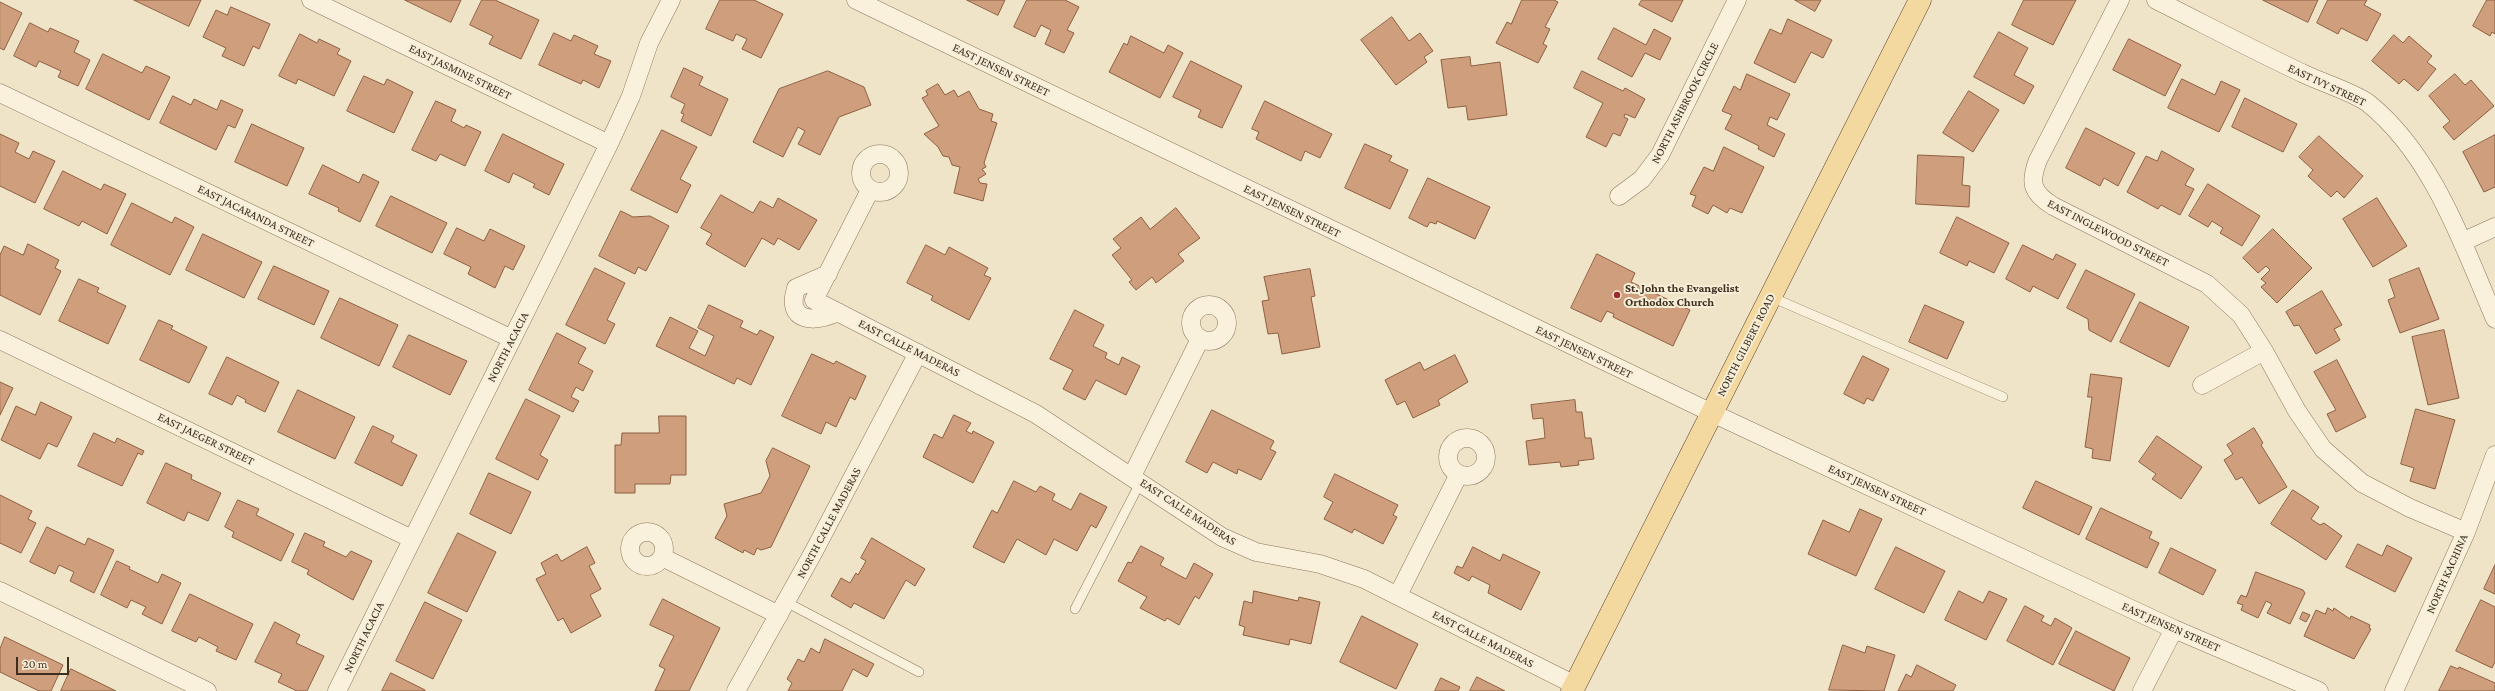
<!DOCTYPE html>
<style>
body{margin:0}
#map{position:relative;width:2495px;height:691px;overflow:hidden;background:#f0e4c8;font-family:"Crimson Pro",serif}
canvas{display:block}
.scale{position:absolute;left:16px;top:657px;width:53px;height:18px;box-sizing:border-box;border:2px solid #3d2e20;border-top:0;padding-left:5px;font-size:12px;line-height:14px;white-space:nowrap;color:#3d2e20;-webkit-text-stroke:3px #f7eed8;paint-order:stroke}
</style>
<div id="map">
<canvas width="2495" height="691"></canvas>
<div class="scale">20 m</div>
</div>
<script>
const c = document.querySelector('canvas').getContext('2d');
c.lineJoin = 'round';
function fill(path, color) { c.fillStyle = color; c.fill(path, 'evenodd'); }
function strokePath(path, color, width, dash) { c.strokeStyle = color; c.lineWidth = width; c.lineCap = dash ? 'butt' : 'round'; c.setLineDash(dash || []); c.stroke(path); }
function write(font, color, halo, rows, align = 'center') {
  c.font = font + ' "Crimson Pro",serif'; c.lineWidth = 4; c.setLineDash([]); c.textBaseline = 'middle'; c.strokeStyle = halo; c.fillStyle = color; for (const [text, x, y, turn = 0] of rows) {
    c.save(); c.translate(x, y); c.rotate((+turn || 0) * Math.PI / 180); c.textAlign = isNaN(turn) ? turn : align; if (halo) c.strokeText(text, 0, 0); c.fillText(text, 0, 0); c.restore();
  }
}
const building = new Path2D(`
 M134 0H201L189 26Z
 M405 0H461L451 22Z
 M482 0H495L539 20 521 59 489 44 493 36 470 25Z
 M720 0H754L783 14 761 58 742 49 747 39 736 34 733 41 706 29Z
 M967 0H1005L998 15Z
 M1027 0H1065L1079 7 1067 30 1074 33 1064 53 1045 44 1051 30 1041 25 1035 37 1014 27Z
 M1522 0H1554L1558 2 1545 27 1550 29 1543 44 1547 46 1538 63 1496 43 1507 22 1511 24Z
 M1642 0H1683L1672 22 1639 5Z
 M1795 0H1821L1815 11Z
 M2024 0H2076L2053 45 2012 25Z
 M2263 0H2318L2308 22Z
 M2328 0H2367L2364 5 2381 14 2367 41 2341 28 2338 34 2317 23Z
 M2487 0H2495V34L2492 32 2490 36 2473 26Z
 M0 2 22 13 4 50 0 48Z
 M231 7 270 24 259 49 253 46 244 66 222 56 226 48 203 37 216 10 227 15Z
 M1392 17 1409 41 1420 33 1433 51 1424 57 1427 62 1396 85 1361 40Z
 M1788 19 1832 40 1823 58 1811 52 1795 83 1754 63 1770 29 1781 34Z
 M30 23 48 32 50 28 79 41 74 52 90 60 78 86 58 77 61 71 39 61 36 67 14 56Z
 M1614 28 1646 45 1654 29 1671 38 1660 60 1645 53 1632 77 1598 59Z
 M1999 32 2028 48 2014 75 2034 86 2024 104 1974 77Z
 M554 33 571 41 574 35 598 46 594 54 611 61 599 88 583 80 581 84 539 65Z
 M300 34 317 43 319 39 340 49 337 54 351 61 334 96 298 79 296 84 279 76Z
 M2394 35 2403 43 2409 36 2432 56 2427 62 2436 69 2418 91 2404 79 2399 84 2372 61Z
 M1131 36 1164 53 1168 45 1183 53 1160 98 1109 72 1124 43 1127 45Z
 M2129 39 2181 65 2165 96 2113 70Z
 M103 54 142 73 146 66 170 77 149 120 86 89Z
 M1470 57 1471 66 1500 62 1507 115 1468 120 1466 106 1448 108 1441 60Z
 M1191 61 1242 86 1222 128 1198 117 1201 110 1173 97Z
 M684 68 703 77 699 85 728 99 711 136 681 121 684 114 681 113 685 104 671 97Z
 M828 71 864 87 871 105 839 117 820 155 798 144 805 131 798 127 783 157 753 142 779 89Z
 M1582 71 1623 91 1625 88 1645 99 1635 118 1625 114 1624 117 1628 119 1620 136 1613 133 1606 147 1586 137 1603 103 1574 88Z
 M1747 74 1790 94 1777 120 1770 117 1767 125 1785 134 1774 157 1758 149 1759 146 1725 129 1732 115 1722 111 1734 86 1740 90Z
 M2455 74 2465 85 2471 80 2494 106 2454 140 2443 127 2450 121 2429 96Z
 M364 76 384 85 387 79 413 92 394 133 347 111Z
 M2182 79 2215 95 2221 81 2240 90 2219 132 2168 108Z
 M938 84 945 95 954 90 958 97 969 91 979 109 993 114 991 121 997 123 984 163 986 167 982 169 986 174 978 179 980 183 987 184 983 201 954 193 960 167 952 165 949 157 943 156 938 147 924 134 939 126 922 98 928 95 926 91Z
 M1969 91 1999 110 1973 152 1943 133Z
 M173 96 191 105 194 99 217 110 221 100 243 110 235 128 228 125 216 150 160 123Z
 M2245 98 2297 124 2283 152 2232 127Z
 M436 101 456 110 451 121 464 128 466 125 481 132 465 166 440 154 436 161 412 150Z
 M1265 101 1332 134 1320 158 1305 151 1301 161 1256 139 1259 132 1252 129Z
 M252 124 304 148 287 186 235 162Z
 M2086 128 2135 153 2118 186 2104 178 2100 186 2066 168Z
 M662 130 697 147 680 179 691 185 677 213 631 190Z
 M0 134 19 143 15 152 29 159 33 151 55 161 35 203 0 186Z
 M503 134 564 164 549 195 533 187 535 184 513 173 509 183 485 171Z
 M2495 135V187L2484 192 2463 152Z
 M2319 136 2363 176 2344 198 2337 191 2331 197 2308 176 2313 170 2299 157Z
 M1365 144 1392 156 1389 161 1408 170 1390 209 1345 188Z
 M1724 147 1764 167 1742 213 1730 208 1727 213 1713 205 1708 214 1692 206 1696 196 1690 194 1704 167 1713 171Z
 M2162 151 2194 169 2185 185 2194 189 2180 215 2161 205 2158 209 2127 192 2146 156 2157 161Z
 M1918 155 1964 157 1962 185 1970 186 1969 207 1916 204Z
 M323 165 359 183 363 174 379 182 360 222 338 211 339 208 309 194Z
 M63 171 101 190 104 184 126 194 107 234 82 221 79 226 44 209Z
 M1428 178 1490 207 1475 239 1437 221 1436 224 1430 222 1427 227 1409 218Z
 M2208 184 2260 216 2242 246 2220 233 2223 228 2212 221 2208 227 2189 216Z
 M721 195 753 213 760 201 773 208 778 198 817 220 799 250 778 238 774 245 762 238 745 267 706 244 712 234 701 228Z
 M391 196 447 223 432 253 376 226Z
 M2377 198 2407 246 2373 267 2343 219Z
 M132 203 172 223 175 217 194 227 170 275 111 245Z
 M1176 208 1200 238 1178 254 1184 261 1156 283 1152 277 1136 290 1129 282 1132 280 1112 255 1121 248 1113 239 1141 217 1150 229Z
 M621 211 633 217 650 216 669 226 646 271 638 267 635 274 599 256Z
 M1957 217 2009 243 1994 273 1969 261 1967 266 1940 253Z
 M457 228 484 241 490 229 525 246 513 270 505 266 495 288 468 274 471 267 444 254Z
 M2273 229 2312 268 2277 303 2261 287 2266 283 2261 279 2270 270 2266 266 2258 273 2243 258Z
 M203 234 262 262 244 298 186 270Z
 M28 244 59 260 55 268 61 271 40 315 0 295V255L4 246 23 255Z
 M926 245 945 255 949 247 988 268 984 275 991 278 969 320 931 300 933 296 907 283Z
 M2023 245 2053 260 2056 254 2076 264 2058 299 2033 286 2030 292 2006 279Z
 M1597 254 1635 273 1631 282 1690 310 1673 346 1613 317 1614 314 1607 311 1601 322 1571 308Z
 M274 266 329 291 314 325 258 299Z
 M595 268 625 283 607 320 615 324 605 344 566 325Z
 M2419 268 2439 319 2400 333 2388 300 2395 297 2389 280Z
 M1310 269 1315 296 1311 297 1320 347 1282 354 1278 333 1268 334 1262 301 1269 300 1264 277Z
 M2086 270 2135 294 2111 342 2089 330 2088 319 2067 308Z
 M79 279 99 288 97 292 126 306 108 344 59 321Z
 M2322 291 2342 325 2334 329 2340 340 2316 354 2299 325 2294 326 2286 312Z
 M340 298 398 325 379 366 321 338Z
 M2140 302 2189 327 2169 367 2120 342Z
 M709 305 743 321 740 327 757 335 760 330 774 337 751 385 737 378 734 384 656 346 670 317 698 331 689 348 705 356 714 336 698 328Z
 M1925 305 1964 322 1947 359 1909 342Z
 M1075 310 1104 325 1093 346 1107 353 1105 358 1119 365 1122 357 1140 366 1126 395 1096 380 1085 400 1063 389 1073 370 1050 359Z
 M159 320 173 326 171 329 207 347 189 383 140 360Z
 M2444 330 2459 398 2428 405 2412 337Z
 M557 333 586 348 578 363 593 371 583 391 576 387 571 397 579 401 573 412 529 390Z
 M409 335 467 361 450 395 393 367Z
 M812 354 834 364 836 361 866 376 855 400 850 397 836 427 826 422 821 434 782 416Z
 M1455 355 1468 382 1438 400 1440 405 1413 418 1405 401 1397 405 1385 380 1420 362 1424 370Z
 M1863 356 1889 369 1873 401 1867 398 1864 404 1844 394Z
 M227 357 279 382 265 412 245 402 246 400 237 395 232 405 209 394Z
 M2337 360 2366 417 2336 432 2327 414 2336 410 2314 372Z
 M2091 374 2122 378 2110 461 2092 458 2093 449 2085 447 2092 397H2088Z
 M0 382 13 388 0 415Z
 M298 390 355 417 335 459 278 432Z
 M526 399 560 416 540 455 548 460 538 480 496 459Z
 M1575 400 1576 412H1582L1585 438H1591L1594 459 1578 461 1579 465 1561 467 1560 462 1529 465 1526 441 1545 438 1543 418 1533 419 1531 405Z
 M41 402 72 417 57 447 48 443 40 459 1 440 16 406 35 415Z
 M2416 409 2455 420 2435 489 2410 481 2414 468 2401 464Z
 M1212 410 1274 441 1270 449 1276 452 1261 480 1238 469 1237 474 1213 462 1207 473 1186 462Z
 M954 415 971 423 966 431 972 434 973 431 994 442 973 483 923 457 934 434 942 438Z
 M659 416H686V475H671L670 484H635V493H615V445H621L622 433H659Z
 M373 426 394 436 391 442 417 455 402 486 355 463Z
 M2254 428 2263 443 2261 445 2287 487 2259 504 2242 477 2236 480 2224 460 2233 454 2227 445Z
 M94 433 115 443 117 438 144 451 142 455 138 453 122 486 78 466Z
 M2157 436 2202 467 2181 499 2152 479 2156 474 2139 462Z
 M773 448 810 466 771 547 761 550 757 548 754 555 744 550 743 553 715 538 727 516 724 504 761 493 770 476 766 461Z
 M166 463 192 475 191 479 221 493 208 521 188 512 184 521 147 503Z
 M489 473 531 492 511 534 470 514Z
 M1335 474 1398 505 1393 515 1397 517 1383 544 1354 529 1352 533 1324 519 1333 502 1324 497Z
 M1014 481 1036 492 1040 486 1055 494 1052 500 1071 510 1080 493 1107 507 1096 528 1091 525 1077 551 1054 539 1046 555 1017 539 1004 563 973 547 992 510 997 513Z
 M2036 481 2092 507 2079 535 2023 508Z
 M2293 490 2319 507 2311 519 2320 525 2324 523 2342 536 2326 560 2271 524Z
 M0 495 32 511 28 519 36 523 21 553 0 543Z
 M238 500 259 509 256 515 294 534 281 561 232 537 234 532 225 527Z
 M2101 508 2152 532 2149 538 2159 543 2147 568 2086 539Z
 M1860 509 1882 519 1856 576 1808 554 1823 520 1849 532Z
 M47 527 85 545 88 538 114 550 94 593 70 581 74 572 59 565 55 574 30 562Z
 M305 533 325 542 323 546 346 557 351 551 372 561 353 600 307 574 309 570 292 562Z
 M458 533 496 552 467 612 428 593Z
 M872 538 925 569 915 586 906 580 884 619 854 603 851 608 831 596 841 578 850 583 856 573 858 575 866 561 861 558Z
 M2358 544 2382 556 2387 545 2412 558 2395 592 2346 567Z
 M1141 546 1164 558 1160 565 1186 579 1194 563 1213 574 1199 599 1195 596 1179 625 1167 618 1165 621 1140 608 1147 597 1118 581 1128 562 1131 563Z
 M587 547 595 563 589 566 601 589 590 595 601 616 571 633 563 618 558 621 536 579 546 574 541 563 557 554 561 561Z
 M1473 547 1500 561 1503 554 1540 572 1521 610 1488 593 1490 585 1472 576 1469 581 1454 573 1457 566 1462 568Z
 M1896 547 1945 571 1924 613 1875 589Z
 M2171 548 2216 570 2203 595 2159 573Z
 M117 561 130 567 129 569 158 583 162 574 181 583 162 624 142 614 146 607 131 600 127 608 101 595Z
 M2495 565V594L2484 589Z
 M2256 572 2303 590 2305 593 2290 624 2267 613 2272 604 2266 601 2258 618 2241 610 2243 605 2237 603 2241 595 2246 597Z
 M1254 591 1298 601 1299 597 1320 602 1311 644 1290 639 1289 645 1243 635 1245 627 1239 625 1244 601 1252 603Z
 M1959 591 1983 603 1989 591 2007 599 1986 640 1945 620Z
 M190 594 253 624 236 660 216 651 218 647 199 637 196 642 172 631Z
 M663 599 720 628 689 691H655L665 669 659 666 674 636 650 625Z
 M2481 600 2495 607V662L2492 668 2456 651Z
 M425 602 462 620 433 679 396 661Z
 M2025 606 2044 616 2041 621 2051 626 2055 618 2072 628 2053 665 2007 641Z
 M2328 608 2333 611 2334 608 2350 619 2351 616 2370 625 2369 628 2371 629 2354 659 2304 636 2316 610 2325 614Z
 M2303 612 2310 615 2306 622 2300 619Z
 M1362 616 1418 644 1396 689 1340 662Z
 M275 622 300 635 296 643 324 656 307 691H297L278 682 282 674 255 662Z
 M2076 631 2130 658 2114 691 2059 664Z
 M5 637 63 665 51 691H39L0 672V649Z
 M825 639 874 664 867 677 853 669 842 691H788L792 683 787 679 798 659 804 662 811 648 819 653Z
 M1843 645 1865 653 1867 646 1895 655 1884 691 1829 690Z
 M1917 665 1956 685 1953 691H1898L1906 674 1911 677Z
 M2451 666 2458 669 2459 667 2495 683V691H2439Z
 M71 669 116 691H61Z
 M391 673 425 690V691H382Z
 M1477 677 1505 691H1470Z
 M1441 678 1460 687 1458 691H1435Z`);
const lane = new Path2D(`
 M1771 297 2003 397
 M786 602 919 672
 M1075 609 1140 483`);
const street = new Path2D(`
 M311 0 609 144
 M856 0 1712 413 2174 629 2319 691
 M2120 0 2038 160C2029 183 2032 193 2053 206L2207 284 2241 315 2264 351 2297 411 2323 449 2362 483 2410 508 2466 532
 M2156 0C2204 24 2253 50 2302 73 2320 82 2353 92 2368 103 2433 155 2463 245 2495 319
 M0 93 512 339
 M861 173a19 19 0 1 1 38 0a19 19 0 1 1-38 0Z
 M870 190 814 300 1036 414 1222 537 1256 552 1320 564 1364 579 1575 685
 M1619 196 1642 179 1660 155 1737 0
 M2462 242 2495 227
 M828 274 796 288C785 323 815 323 838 312
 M1191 323a18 18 0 1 1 36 0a18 18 0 1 1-36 0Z
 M0 340 412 539
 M2202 385 2264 351
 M1448 457a19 19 0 1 1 38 0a19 19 0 1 1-38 0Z
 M1132 476 1200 339
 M630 549a17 17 0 1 1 34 0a17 17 0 1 1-34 0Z
 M662 557 779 615
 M0 591 207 691
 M1398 595 1459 474
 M337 691 609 144 631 96 649 43 671 0
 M736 691 813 553 918 353
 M2142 691 2174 629
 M2394 691 2466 532 2495 455`);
const primary = new Path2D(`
 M1572 691 1920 0`);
const markers = [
 [1617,295,4,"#9e2a2b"]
];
const streetNames = [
 ["EAST JENSEN STREET",1001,70,26],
 ["EAST JASMINE STREET",460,72,26],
 ["EAST IVY STREET",2327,85,25],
 ["NORTH ASHBROOK CIRCLE",1685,103,-63],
 ["EAST JENSEN STREET",1292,211,26],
 ["EAST JACARANDA STREET",256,216,26],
 ["EAST INGLEWOOD STREET",2108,233,27],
 ["NORTH GILBERT ROAD",1746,345,-63],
 ["NORTH ACACIA",508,347,-63],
 ["EAST CALLE MADERAS",909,348,27],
 ["EAST JENSEN STREET",1584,352,26],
 ["EAST JAEGER STREET",206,439,26],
 ["EAST JENSEN STREET",1877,490,25],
 ["EAST CALLE MADERAS",1188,512,33],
 ["NORTH CALLE MADERAS",829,523,-62],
 ["NORTH KACHINA",2447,574,-66],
 ["EAST JENSEN STREET",2171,627,24],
 ["NORTH ACACIA",364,637,-64],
 ["EAST CALLE MADERAS",1483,639,27]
];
const poiNames = [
 ["St. John the Evangelist",1625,288],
 ["Orthodox Church",1625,302]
];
fill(building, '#cf9f7d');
strokePath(building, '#8d5f41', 1);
strokePath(lane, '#8d765c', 10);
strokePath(street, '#8d765c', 19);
strokePath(primary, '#5b4430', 23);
strokePath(lane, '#faf1dc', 9);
strokePath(street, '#faf1dc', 18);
strokePath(primary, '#f3d9a0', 22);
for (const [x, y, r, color] of markers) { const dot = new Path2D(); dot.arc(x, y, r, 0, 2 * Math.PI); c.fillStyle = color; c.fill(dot); strokePath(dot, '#f7eed8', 1.5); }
write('12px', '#3d2e20', '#f7eed8', streetNames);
write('bold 12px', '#3d2e20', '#f7eed8', poiNames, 'left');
</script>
